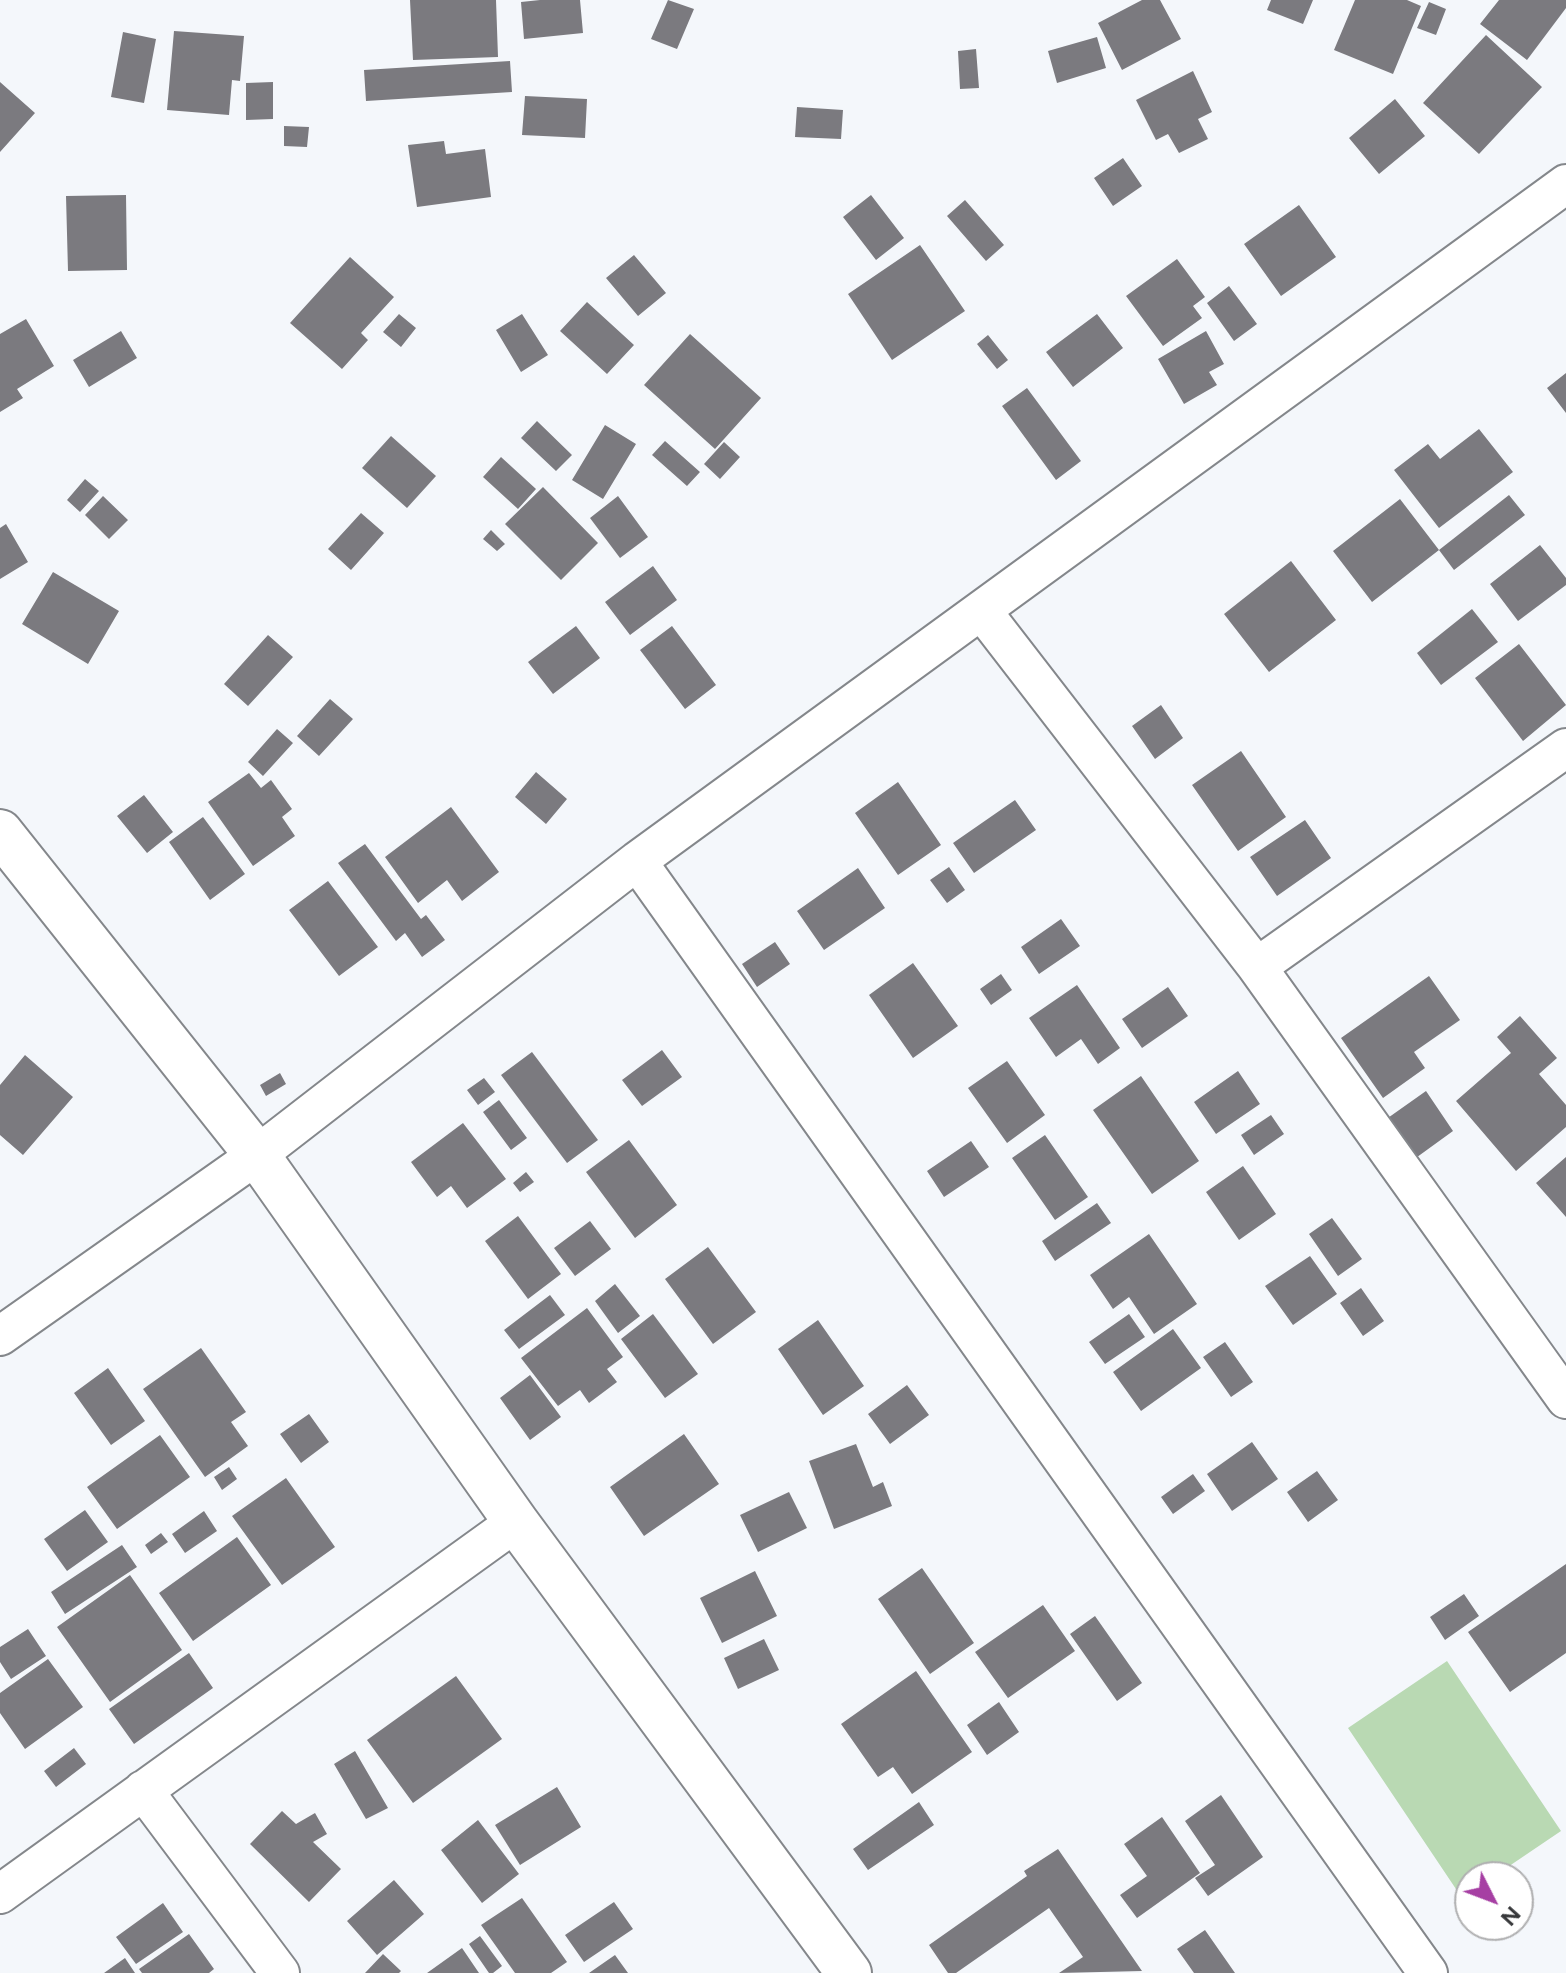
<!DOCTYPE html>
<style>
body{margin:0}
#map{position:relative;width:1566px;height:1973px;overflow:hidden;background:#f4f7fb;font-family:Figtree,sans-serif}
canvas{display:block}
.north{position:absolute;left:1454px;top:1861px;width:80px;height:80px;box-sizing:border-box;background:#fff;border:2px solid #afafb0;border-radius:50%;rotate:132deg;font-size:22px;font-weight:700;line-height:32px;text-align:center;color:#37383a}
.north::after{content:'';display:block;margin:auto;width:28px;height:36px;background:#a63fa3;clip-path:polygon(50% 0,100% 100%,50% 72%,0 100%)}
</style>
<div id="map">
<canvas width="1566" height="1973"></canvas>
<div class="north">N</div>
</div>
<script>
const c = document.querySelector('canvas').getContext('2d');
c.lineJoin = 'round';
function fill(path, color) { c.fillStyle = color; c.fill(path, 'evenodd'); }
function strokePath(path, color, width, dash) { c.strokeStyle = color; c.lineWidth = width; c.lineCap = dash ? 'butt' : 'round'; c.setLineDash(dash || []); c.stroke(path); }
const green = new Path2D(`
 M1447 1661 1561 1831 1493 1877H1470V1893L1462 1898 1348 1728Z`);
const building = new Path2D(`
 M410 0H496L498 57 413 60Z
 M540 0H580L583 33 524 39 521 2Z
 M668 0 694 9 677 49 651 39Z
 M1142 0H1160L1181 39 1122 70 1098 23Z
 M1271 0H1313L1303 24 1267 10Z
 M1355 0H1407L1421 6 1393 74 1334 50Z
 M1499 0H1566V8L1527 60 1480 24Z
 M1429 2 1446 9 1436 35 1417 28Z
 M174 31 244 36 240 81 232 80 229 115 167 110Z
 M123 32 156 39 144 103 111 97Z
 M1486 35 1542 87 1479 154 1423 103Z
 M1097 37 1106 68 1057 83 1048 51Z
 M976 49 979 88 960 89 958 51Z
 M510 61 512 92 366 101 364 70Z
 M1193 71 1212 112 1198 119 1208 139 1179 153 1168 134 1156 140 1136 100Z
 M0 82 35 113 0 152Z
 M273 82V119L246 120V83Z
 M525 96 587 99 585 138 522 135Z
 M1395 99 1425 136 1379 174 1349 138Z
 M797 107 843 110 841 139 795 137Z
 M284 126 309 127 307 147 284 146Z
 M444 141 446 154 485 149 491 197 417 207 408 145Z
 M1123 158 1142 186 1113 206 1094 178Z
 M126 195 127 270 68 271 66 196Z
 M871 195 904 238 876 260 843 217Z
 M965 200 1004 245 986 261 947 216Z
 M1299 205 1336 257 1281 296 1244 244Z
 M920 245 965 311 892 360 848 294Z
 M634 255 666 293 638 316 606 278Z
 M350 257 394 297 361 333 368 340 342 369 290 323Z
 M1177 259 1205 297 1193 306 1202 318 1163 346 1126 296Z
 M1229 286 1257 324 1234 341 1207 303Z
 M587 302 634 345 607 374 560 331Z
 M399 314 416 328 401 347 383 332Z
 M522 314 548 355 521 372 496 330Z
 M1097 314 1123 348 1073 387 1046 352Z
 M26 319 54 366 17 389 23 398 0 412V334Z
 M121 331 137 358 89 387 73 360Z
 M1206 331 1224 364 1209 372 1217 385 1184 404 1158 359Z
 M690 334 761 398 715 449 644 385Z
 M988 335 1008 360 997 369 977 344Z
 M1566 373V413L1547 388Z
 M1027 388 1081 461 1056 480 1002 406Z
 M537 421 572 455 556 471 521 438Z
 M605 425 636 444 603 499 572 480Z
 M1479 429 1513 472 1439 528 1394 470 1428 444 1440 459Z
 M391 436 436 476 407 508 362 468Z
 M665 441 700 472 687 486 652 455Z
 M724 442 740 457 720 479 704 464Z
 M501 457 536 489 518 509 483 477Z
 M85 479 99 491 80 512 67 500Z
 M543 487 598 543 561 580 505 524Z
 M1509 495 1525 515 1454 570 1439 550Z
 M103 496 128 520 109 539 85 515Z
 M618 496 648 537 620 558 590 518Z
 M1400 499 1439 550 1372 602 1333 551Z
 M361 513 384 533 351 570 328 549Z
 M6 524 28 562 0 579V528Z
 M491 530 505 544 497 551 483 539Z
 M1540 545 1566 578V585L1518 621 1490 584Z
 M1291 561 1336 620 1269 672 1224 614Z
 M653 566 677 600 630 635 605 602Z
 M53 572 119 611 88 664 22 624Z
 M1472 609 1498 642 1441 685 1417 653Z
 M576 626 600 658 553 694 528 662Z
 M672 626 716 685 685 709 640 650Z
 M268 635 293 657 248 706 224 684Z
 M1519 644 1566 705 1523 741 1475 678Z
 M330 699 353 719 319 756 297 736Z
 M1161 705 1183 738 1155 759 1132 726Z
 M277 729 293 743 263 776 248 762Z
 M1241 751 1286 817 1238 851 1192 785Z
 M536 772 567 799 546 824 515 797Z
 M249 773 261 788 271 780 292 809 282 817 295 836 253 866 208 802Z
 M898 782 941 845 898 875 855 813Z
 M144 795 173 832 147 853 117 816Z
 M1015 800 1036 830 974 873 953 843Z
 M451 807 499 872 462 901 447 880 418 903 385 857Z
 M203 817 245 874 210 900 169 842Z
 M1305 820 1331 858 1277 896 1250 857Z
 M365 844 421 919 426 915 445 940 422 957 405 933 396 941 338 863Z
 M949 867 965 890 947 903 930 880Z
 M858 868 885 908 824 950 797 911Z
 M328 881 378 947 339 976 289 910Z
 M1061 919 1080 946 1039 974 1021 947Z
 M775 942 790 964 757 987 742 964Z
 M913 963 958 1026 913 1058 869 995Z
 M1001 974 1012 990 991 1005 980 989Z
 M1429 976 1460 1020 1414 1052 1425 1068 1383 1098 1341 1038Z
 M1077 985 1120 1048 1098 1064 1081 1039 1056 1057 1029 1018Z
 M1168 987 1188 1016 1142 1048 1122 1019Z
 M1520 1016 1557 1058 1539 1074 1566 1105V1127L1516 1171 1456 1101 1511 1053 1497 1037Z
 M662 1050 682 1077 642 1106 622 1080Z
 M532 1052 598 1140 567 1163 501 1075Z
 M25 1055 73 1097 23 1155 0 1135V1085Z
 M1007 1061 1045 1115 1007 1143 968 1088Z
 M1238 1071 1260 1104 1216 1134 1194 1102Z
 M280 1073 286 1084 266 1096 260 1085Z
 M1141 1076 1199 1161 1152 1194 1093 1110Z
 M484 1078 495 1092 478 1105 467 1090Z
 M1426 1091 1453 1131 1413 1160 1385 1120Z
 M499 1100 527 1138 511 1150 483 1112Z
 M1271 1115 1284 1134 1254 1155 1241 1135Z
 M463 1123 506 1179 467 1208 451 1186 437 1197 411 1162Z
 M1045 1135 1088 1197 1055 1220 1012 1158Z
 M629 1140 677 1205 635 1238 586 1172Z
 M971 1141 989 1167 944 1197 927 1171Z
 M1566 1157V1217L1536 1183Z
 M1243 1166 1276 1214 1239 1240 1206 1192Z
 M526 1172 534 1182 520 1192 513 1183Z
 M1097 1203 1111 1223 1055 1261 1042 1241Z
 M518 1216 561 1274 528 1299 485 1241Z
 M1332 1218 1362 1259 1338 1276 1309 1234Z
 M590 1221 611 1249 575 1276 554 1248Z
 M1149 1234 1197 1304 1154 1334 1129 1297 1113 1309 1090 1275Z
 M708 1247 756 1312 713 1344 665 1279Z
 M1310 1256 1337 1294 1293 1325 1265 1286Z
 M615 1284 640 1316 618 1333 595 1301Z
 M1361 1288 1384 1321 1363 1336 1340 1303Z
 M550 1295 565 1315 519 1349 504 1330Z
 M587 1308 623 1357 607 1369 617 1382 589 1403 580 1390 558 1406 521 1358Z
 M653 1314 698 1374 665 1398 621 1339Z
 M1129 1314 1145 1337 1105 1364 1089 1342Z
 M818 1320 864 1386 823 1415 778 1349Z
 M1173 1329 1201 1368 1141 1411 1113 1372Z
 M1225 1342 1253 1382 1231 1397 1203 1357Z
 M201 1348 246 1412 231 1422 248 1446 205 1477 143 1389Z
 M108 1368 145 1421 111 1445 74 1393Z
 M530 1375 561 1417 530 1440 500 1398Z
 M907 1385 929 1415 890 1444 868 1414Z
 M309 1414 329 1442 301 1463 280 1434Z
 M684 1434 719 1484 644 1536 610 1487Z
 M160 1435 190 1477 117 1529 87 1487Z
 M1252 1442 1278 1479 1232 1511 1207 1474Z
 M856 1444 873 1487 883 1482 892 1506 834 1529 809 1461Z
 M229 1467 237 1479 222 1490 214 1477Z
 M1317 1471 1338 1500 1308 1522 1287 1492Z
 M1193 1474 1205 1491 1173 1514 1161 1497Z
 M286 1478 335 1547 282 1585 232 1516Z
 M789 1492 807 1528 758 1552 740 1515Z
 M85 1510 108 1542 67 1571 44 1539Z
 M204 1511 217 1531 185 1553 172 1534Z
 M161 1533 168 1542 151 1554 145 1545Z
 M237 1537 271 1585 193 1641 159 1593Z
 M122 1545 137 1567 65 1614 51 1592Z
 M1566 1564V1653L1510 1692 1468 1632Z
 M922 1568 974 1643 930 1674 878 1599Z
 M755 1571 777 1616 722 1643 700 1598Z
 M130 1575 182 1650 110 1702 57 1627Z
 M1464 1594 1479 1616 1445 1640 1430 1617Z
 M1043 1605 1075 1651 1008 1698 975 1652Z
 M1095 1616 1142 1683 1117 1701 1070 1634Z
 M28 1629 46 1656 11 1679 0 1662V1647Z
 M764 1639 779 1670 738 1689 724 1658Z
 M189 1653 213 1688 134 1744 109 1709Z
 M48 1659 83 1707 25 1749 0 1713V1693Z
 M916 1671 972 1752 912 1794 893 1767 878 1777 841 1724Z
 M456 1676 502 1739 413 1803 367 1740Z
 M999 1702 1019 1732 987 1755 967 1725Z
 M74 1748 86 1764 56 1787 44 1771Z
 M355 1751 388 1808 366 1819 334 1764Z
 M557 1787 581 1827 520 1865 495 1825Z
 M1221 1795 1263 1857 1208 1896 1195 1878 1215 1865 1185 1821Z
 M919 1802 934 1825 868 1870 853 1849Z
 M282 1811 296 1824 315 1813 327 1834 313 1842 341 1869 309 1902 250 1844Z
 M1162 1817 1200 1873 1137 1918 1120 1895 1147 1876 1124 1844Z
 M478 1820 519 1874 482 1903 441 1850Z
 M1058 1849 1142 1971 1059 1973 1083 1957 1049 1908 956 1973H948L929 1945 1027 1876 1024 1871Z
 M394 1880 424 1914 377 1955 347 1921Z
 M522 1898 567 1962 551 1973H515L481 1925Z
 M614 1902 633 1929 584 1962 565 1935Z
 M163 1903 183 1932 136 1964 116 1937Z
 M1205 1930 1235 1973H1194L1177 1949Z
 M189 1934 214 1969 209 1973H142L139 1969Z
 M480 1936 502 1966 493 1973H489L469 1944Z
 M462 1948 479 1973H427Z
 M383 1954 401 1971 399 1973H365Z
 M615 1955 628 1973H589Z
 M125 1958 135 1973H104Z`);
const minor = new Path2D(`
 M982 611 1257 967 1566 1399
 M637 861 1428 1973
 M1257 967 1566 748
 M0 1336 257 1155 637 861 1566 184
 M143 1790 280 1973
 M0 1894 516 1522`);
const tertiary = new Path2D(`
 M0 832 257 1155 516 1522 849 1973`);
fill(green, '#b9d9b3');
fill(building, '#7b7a7f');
strokePath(minor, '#84878b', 42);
strokePath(tertiary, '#84878b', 48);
strokePath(minor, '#fff', 38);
strokePath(tertiary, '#fff', 44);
</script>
